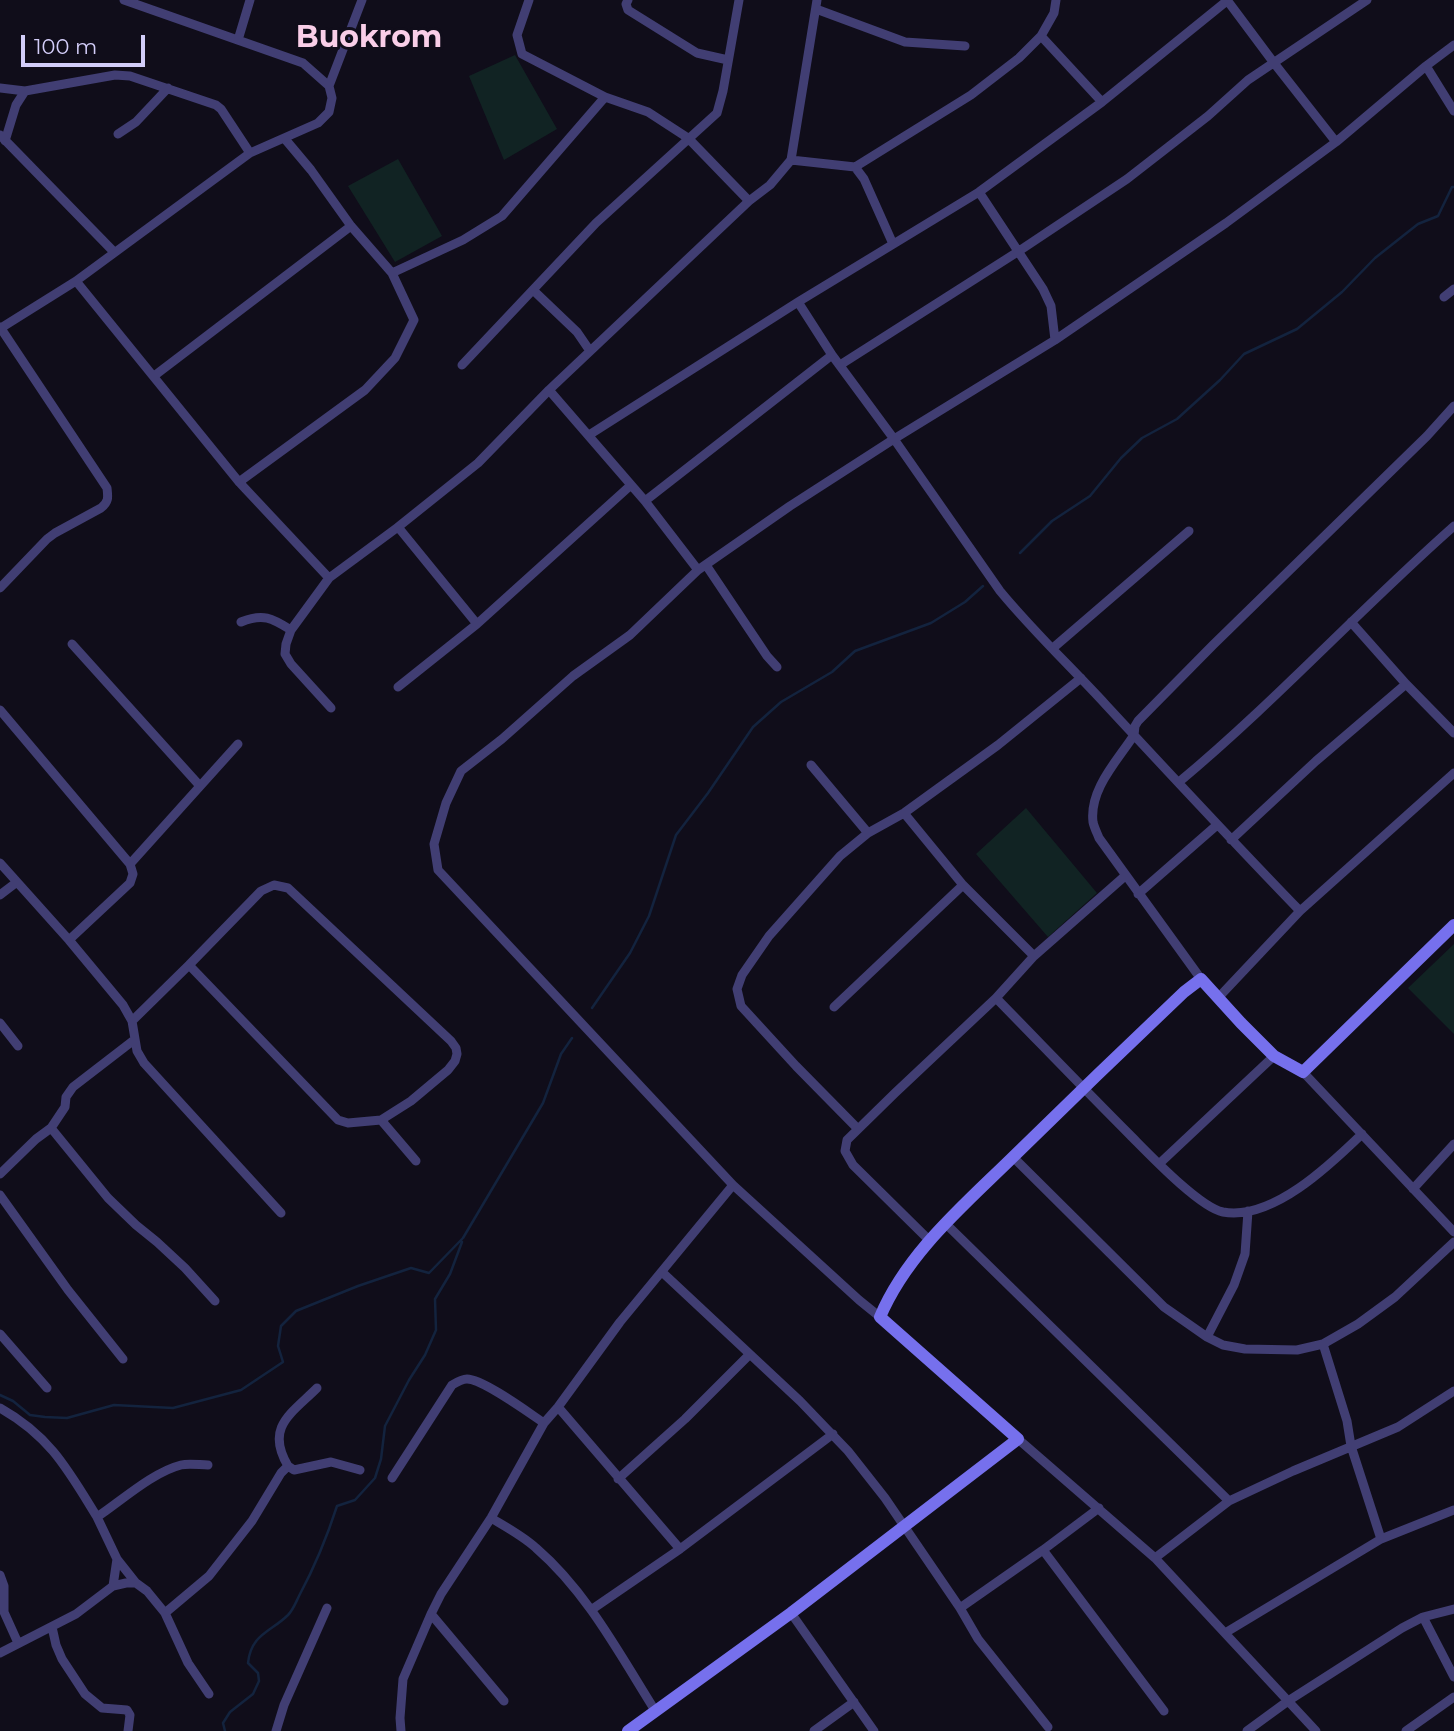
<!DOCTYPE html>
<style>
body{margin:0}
#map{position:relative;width:1454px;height:1731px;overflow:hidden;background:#100d1a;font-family:Montserrat,sans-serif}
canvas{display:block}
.scale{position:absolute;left:21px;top:35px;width:124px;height:32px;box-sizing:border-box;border:4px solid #d3cdf9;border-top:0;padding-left:9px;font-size:21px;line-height:24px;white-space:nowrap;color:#d3cdf9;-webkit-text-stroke:5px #100d1a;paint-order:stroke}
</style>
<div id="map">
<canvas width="1454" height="1731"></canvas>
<div class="scale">100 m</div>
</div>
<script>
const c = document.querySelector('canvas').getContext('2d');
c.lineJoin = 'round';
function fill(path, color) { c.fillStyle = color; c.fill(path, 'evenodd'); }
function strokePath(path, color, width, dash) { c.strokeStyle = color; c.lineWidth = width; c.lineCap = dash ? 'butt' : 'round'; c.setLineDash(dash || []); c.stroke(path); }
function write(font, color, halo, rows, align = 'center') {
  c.font = font + ' Montserrat,sans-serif'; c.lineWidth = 6; c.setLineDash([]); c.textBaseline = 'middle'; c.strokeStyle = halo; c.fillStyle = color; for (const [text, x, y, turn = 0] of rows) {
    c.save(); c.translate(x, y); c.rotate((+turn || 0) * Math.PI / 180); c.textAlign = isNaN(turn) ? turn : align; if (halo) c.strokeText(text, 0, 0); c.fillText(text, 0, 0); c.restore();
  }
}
const green = new Path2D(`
 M515 55 557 129 504 160 469 76Z
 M398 159 442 236 395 262 348 186Z
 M1026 808 1097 893 1048 937 976 854Z
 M1454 944V1034L1408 988Z`);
const stream = new Path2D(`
 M1020 553 1052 521 1090 496 1121 458 1142 438 1177 419 1220 380 1244 354 1297 329 1342 292 1375 258 1418 224 1438 216 1452 187H1454
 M592 1008 630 953 649 916 676 835 708 793 753 727 781 702 832 672 855 651 931 623 965 602 983 586
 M0 1395 13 1401 30 1415 45 1417 67 1418 114 1405 173 1408 241 1390 283 1362 278 1346 281 1326 296 1311 358 1286 411 1268 429 1273 463 1238 543 1103 561 1054 572 1038
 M225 1731 223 1723 230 1712 253 1694 259 1681 258 1673 248 1663C251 1634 271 1632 288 1615 293 1610 296 1602 299 1596 314 1568 327 1537 337 1506L355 1500 375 1478 381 1459 385 1426 409 1380 425 1355 436 1330 435 1299 450 1274 462 1242`);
const street = new Path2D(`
 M529 0 517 35 522 54 605 97 648 112 688 138 749 201
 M628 0 626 4 628 10 697 53 728 60
 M1227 0 1274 63 1336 142
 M816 9 905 42 965 46
 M1041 36 1102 102
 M238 40 250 0
 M1426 66 1454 111
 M329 86 362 0
 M0 88 25 91
 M118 134 136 122 168 88
 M0 135 114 252
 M5 141 16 105 25 91 115 75 130 76 216 105 221 109 250 153
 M791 160 855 167 864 179 893 244
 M855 167 971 95 1019 58 1041 36 1054 13 1056 0
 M979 192 1043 289 1051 306 1055 340
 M392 273 463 240 502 216 605 97
 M76 281 239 482 329 578
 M533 290 577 332 590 351
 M1444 297 1454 289
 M798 302 832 355 894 439 1000 591C1033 631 1071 667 1106 705 1170 774 1234 843 1300 911
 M0 327 107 488C108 497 109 502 101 508L55 533 47 539 0 588
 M1 328 76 281 250 153 318 123 329 112 332 98 329 86 303 63 124 0
 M462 365 596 223 717 113 723 91 739 0
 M840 365 1019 251 1127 179 1208 116 1248 80 1367 0
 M154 376 351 226
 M549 390 645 501 698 570
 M589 435 798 302 979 192 1102 102 1228 0
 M239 482 365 390 395 358 414 320 392 273 351 226 311 170 285 139
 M645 501 832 355
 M398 527 477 624
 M706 565 767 656 777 667
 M241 622C263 613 272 618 291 630
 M1351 622 1406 684 1454 733
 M72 644 200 786
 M1053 648 1189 531
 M398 687 477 624 631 485
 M331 708 291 664 285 654 286 644 291 630 329 578 398 527 478 463 549 390 749 201 770 185 791 160 817 0
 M0 710 130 864 133 874 130 883 69 940
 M811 765 868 833
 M1179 782C1275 702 1360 609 1454 526
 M904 813 963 885 1034 956
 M1231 840 1316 761 1406 684
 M0 863 69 940 123 1005 132 1021 137 1051 144 1063 281 1213
 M130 864 238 744
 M1138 894 1217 825
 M0 895 17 882
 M189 965 338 1120 348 1123 381 1120 416 1161
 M1201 979 1099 838C1097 833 1094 827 1093 822 1089 789 1118 760 1134 735L1135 726 1138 721 1213 645 1427 436 1454 406
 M996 998C1041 1044 1085 1090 1130 1135 1149 1154 1199 1207 1223 1212 1272 1221 1330 1165 1362 1134
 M1218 998 1300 911 1454 773
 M834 1007 963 885
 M132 1021 189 965 261 891 274 885 288 888 451 1041 456 1048 457 1054 455 1061 448 1070 411 1101 381 1120
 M0 1023 18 1046
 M1303 1072 1454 1232
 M51 1128 108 1198 136 1225 157 1242 185 1268 215 1301
 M858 1129 796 1066 741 1006 737 989 742 975 769 936 840 856 868 833 904 813 998 745 1081 678
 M1013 1157 1164 1307 1207 1337 1223 1345 1245 1349 1297 1350 1323 1344 1358 1324 1395 1297 1454 1242
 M1159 1164 1274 1056
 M0 1174 36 1139 51 1128 65 1107 66 1097 73 1087 134 1040
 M1413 1189 1454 1144
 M0 1195 68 1290 123 1359
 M945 1223 1229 1501
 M930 1241 853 1165 845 1151 847 1140 895 1093 996 998 1034 956 1125 876
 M662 1272 800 1401 848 1451 885 1498 960 1608 978 1639 1048 1727
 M880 1317 859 1300 733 1185 438 870 434 844 446 803 461 771 502 739 573 676 630 635 698 570 790 506 894 439 1055 340 1226 223 1336 142 1426 66 1454 45
 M0 1334 47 1388
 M1207 1337 1234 1285 1245 1254 1248 1211
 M1323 1344 1347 1421 1351 1446 1381 1539
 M558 1407 680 1549
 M0 1408C50 1436 68 1470 97 1517
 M1018 1439 1155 1558 1316 1731
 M208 1465C200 1465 189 1463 181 1465 153 1472 121 1501 97 1517L117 1559 136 1583 147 1591 165 1613 188 1663 209 1694
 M288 1466 294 1470 331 1462 360 1470
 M392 1478 452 1385C457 1382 462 1379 467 1379 483 1379 529 1413 544 1423
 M618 1479 685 1419 749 1355
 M491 1518C506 1527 523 1536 536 1548 587 1592 620 1655 656 1712
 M1043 1550 1164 1711
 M1155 1558 1229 1501 1293 1471 1398 1427 1454 1391
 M0 1575 4 1586V1612L18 1643
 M113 1586 117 1559
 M960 1608 1043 1550 1099 1508
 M591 1610 680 1549 833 1434
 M165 1613 209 1576 252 1521 281 1473 288 1466C265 1427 291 1414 317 1388
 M791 1613 874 1731
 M431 1614 504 1701
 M1423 1617 1454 1677
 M52 1627 56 1645 62 1659 85 1694 102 1708 127 1710 130 1715 128 1731
 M1225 1633 1381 1539 1454 1510
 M0 1653 76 1614 113 1586 126 1583H136
 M276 1731 284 1705 327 1608
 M401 1731 400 1718 403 1679 431 1614 441 1594 491 1518 544 1423 558 1407 620 1322 733 1185
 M814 1731 854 1702
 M1247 1731 1288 1701 1402 1628 1423 1617 1454 1609
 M1406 1731 1454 1697`);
const secondary = new Path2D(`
 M628 1731 791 1613 1018 1439 880 1317C907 1253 963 1206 1012 1158 1069 1102 1126 1047 1184 992L1201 979 1241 1023 1274 1056 1303 1072 1454 925`);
const districtNames = [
 ["Buokrom",369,38]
];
fill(green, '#112323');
strokePath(stream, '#13233e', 2.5);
strokePath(street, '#413e73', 9);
strokePath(secondary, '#7670ed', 12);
write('bold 30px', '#f9cee8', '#100d1a', districtNames);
</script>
